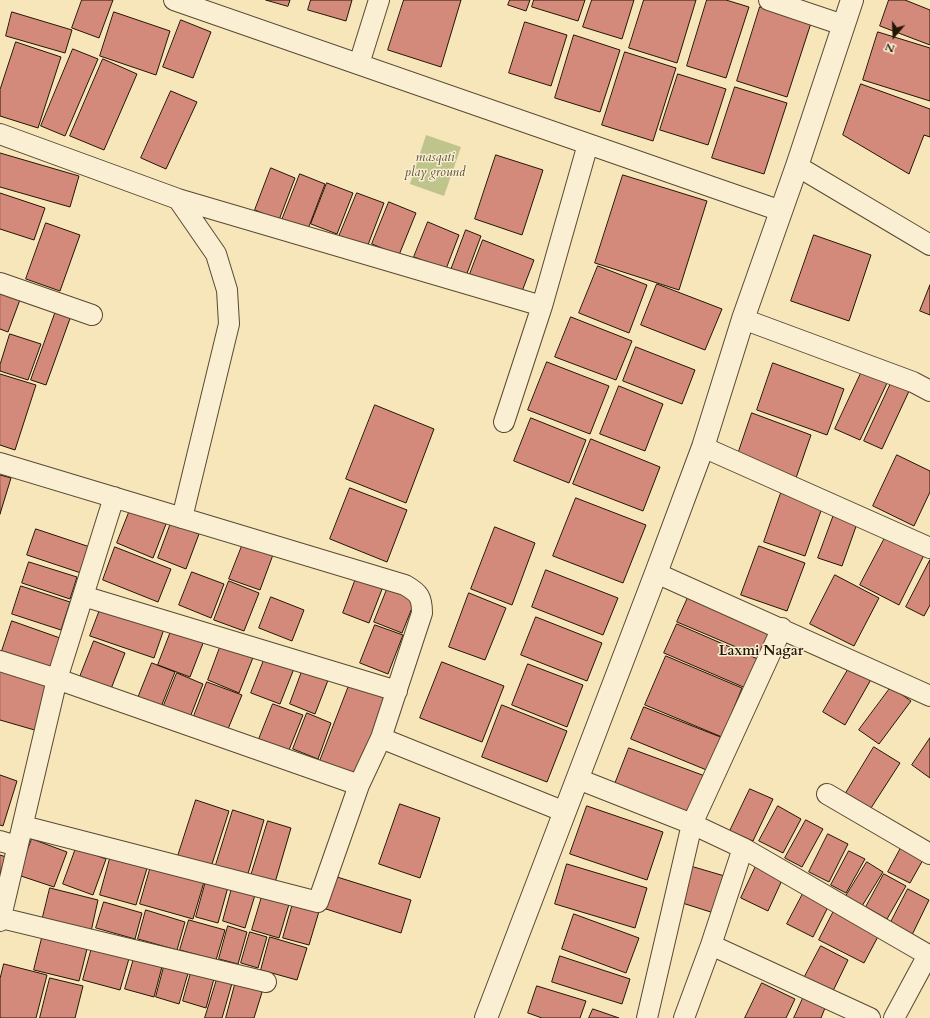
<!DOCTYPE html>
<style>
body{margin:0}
#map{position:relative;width:930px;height:1018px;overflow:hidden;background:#f7e6ba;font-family:Cardo,serif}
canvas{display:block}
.north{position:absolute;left:874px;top:16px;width:40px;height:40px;-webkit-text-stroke:3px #faefd2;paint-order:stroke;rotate:199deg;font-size:11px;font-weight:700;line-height:16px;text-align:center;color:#241505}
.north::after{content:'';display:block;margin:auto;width:14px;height:18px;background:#241505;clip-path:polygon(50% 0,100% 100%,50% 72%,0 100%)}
</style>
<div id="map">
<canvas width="930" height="1018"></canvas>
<div class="north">N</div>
</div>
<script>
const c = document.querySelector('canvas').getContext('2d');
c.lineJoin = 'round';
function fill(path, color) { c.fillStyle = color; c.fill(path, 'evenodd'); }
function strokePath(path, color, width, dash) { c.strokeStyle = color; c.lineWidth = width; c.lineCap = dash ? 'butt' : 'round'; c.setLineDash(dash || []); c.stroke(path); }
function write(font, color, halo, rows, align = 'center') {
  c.font = font + ' Cardo,serif'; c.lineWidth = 3; c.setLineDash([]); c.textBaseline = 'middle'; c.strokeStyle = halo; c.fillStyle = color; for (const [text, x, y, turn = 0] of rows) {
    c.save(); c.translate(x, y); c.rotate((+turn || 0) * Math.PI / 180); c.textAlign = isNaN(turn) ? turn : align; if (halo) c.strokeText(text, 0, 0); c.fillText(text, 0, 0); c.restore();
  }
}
const green = new Path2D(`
 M426 135 461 147 444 196 410 184Z`);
const building = new Path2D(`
 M82 0H113L99 38 72 28Z
 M266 0H290L288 6Z
 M311 0H352L346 21 308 10Z
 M404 0H461L441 67 388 50Z
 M510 0H530L526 11 508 5Z
 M534 0H585L578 21 532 7Z
 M592 0H634L622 39 583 27Z
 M644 0H696L677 63 629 48Z
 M707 0H726L749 7 726 78 687 66Z
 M889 0H905L930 10V45L880 26Z
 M760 7 811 23 787 97 737 81Z
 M12 12 72 30 65 53 6 36Z
 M114 12 170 31 156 75 100 56Z
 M181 20 211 32 193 78 163 67Z
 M525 22 567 35 551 86 509 73Z
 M878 32 930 48V101L863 80Z
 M574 35 620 50 600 112 555 98Z
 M16 42 61 57 38 128 0 116V90Z
 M73 49 98 59 65 136 41 126Z
 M625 52 676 68 653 141 602 125Z
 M103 59 137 74 104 150 70 136Z
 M678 74 726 89 708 145 660 130Z
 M861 84 930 109V137L924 135 909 174 843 135Z
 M735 87 787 103 764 174 712 158Z
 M171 91 197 102 166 169 141 158Z
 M0 153 79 176 70 207 0 187Z
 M496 155 543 170 522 235 475 219Z
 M271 168 295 178 279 220 255 210Z
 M300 174 325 184 308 229 282 220Z
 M623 175 707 201 679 290 595 263Z
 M327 183 353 193 337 234 311 224Z
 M0 193 45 208 34 240 0 229Z
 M357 193 384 203 366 250 338 239Z
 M389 202 416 213 399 255 372 244Z
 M428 222 459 235 446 269 414 257Z
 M46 223 80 235 60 291 26 279Z
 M466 230 481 236 466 276 451 270Z
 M814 235 871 255 849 321 791 301Z
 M483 240 534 260 521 294 470 274Z
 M598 266 647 285 629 333 579 313Z
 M657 284 722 309 705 350 641 325Z
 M930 285V315L920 311Z
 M0 289 21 297 8 332 0 329Z
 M57 308 72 313 46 385 31 380Z
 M571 317 632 341 616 380 555 357Z
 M10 334 41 344 28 380 0 371V365Z
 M636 347 695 370 682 404 623 381Z
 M547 362 609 386 590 434 528 410Z
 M773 363 844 389 827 435 757 410Z
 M863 369 888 381 860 440 835 429Z
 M0 374 36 385 15 450 0 445Z
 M892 381 910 389 882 449 864 441Z
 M619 386 663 404 645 451 600 434Z
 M375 405 434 429 406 503 346 479Z
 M752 413 811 435 796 478 737 457Z
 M531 418 586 440 569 483 514 461Z
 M591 439 660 467 643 511 573 484Z
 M897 455 930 471V492L914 526 873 506Z
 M0 475 11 478 0 514Z
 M350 488 407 510 387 562 330 539Z
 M781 493 822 508 805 556 764 542Z
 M576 498 646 525 623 583 553 556Z
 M836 509 859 518 842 566 818 558Z
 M130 510 166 524 153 558 117 543Z
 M171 523 199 534 186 569 158 558Z
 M495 527 535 543 512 605 471 589Z
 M36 529 90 547 81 573 27 555Z
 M886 536 924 555 899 605 860 585Z
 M244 541 274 552 260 590 229 579Z
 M759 546 805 563 787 611 741 595Z
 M115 547 171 569 158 602 103 580Z
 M930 560V605L924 616 906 607Z
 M29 562 77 577 70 599 22 583Z
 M546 570 618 598 603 635 532 607Z
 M192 572 224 584 211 618 179 605Z
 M358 573 384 584 369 623 343 613Z
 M835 575 879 598 854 646 810 624Z
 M229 581 259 593 244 631 214 620Z
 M21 586 70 602 61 630 12 614Z
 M388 587 416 598 402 633 374 622Z
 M469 593 506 608 485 660 449 647Z
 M690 593 775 628 762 658 677 622Z
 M271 597 304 610 292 641 259 628Z
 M101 607 164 629 154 658 90 636Z
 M536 617 602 643 587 681 521 655Z
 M12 621 60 638 50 668 2 651Z
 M677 624 760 660 748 689 664 653Z
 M375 625 403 635 388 674 360 663Z
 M173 626 205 638 190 677 158 665Z
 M94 641 125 653 109 694 78 682Z
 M222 642 254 655 239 693 208 680Z
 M266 655 295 666 280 704 251 693Z
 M666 656 742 688 722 737 645 705Z
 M442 662 504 686 482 742 420 718Z
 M152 663 175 672 161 707 138 698Z
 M852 663 873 676 845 725 823 712Z
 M528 664 583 685 567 727 512 705Z
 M304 666 330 675 315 714 290 704Z
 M0 668 52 683 38 731 0 720Z
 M177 673 203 684 189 720 162 710Z
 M207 682 242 695 228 729 194 716Z
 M350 683 387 697 356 774 320 761Z
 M891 687 911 701 879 744 859 730Z
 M273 704 303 715 289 750 259 739Z
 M502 705 567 731 547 782 482 757Z
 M644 707 723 738 709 771 631 739Z
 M307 713 331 723 318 759 293 749Z
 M930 738V778L912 765Z
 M874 747 900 763 871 808 846 793Z
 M629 748 705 776 691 813 615 784Z
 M0 775 17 781 3 826 0 825Z
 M750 789 773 799 753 841 730 831Z
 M196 800 229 811 211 867 178 856Z
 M400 804 440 818 420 878 379 864Z
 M587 806 663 832 647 880 570 854Z
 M778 806 801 819 783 853 759 841Z
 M233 810 264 820 247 877 215 868Z
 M806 820 823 829 802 867 785 858Z
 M268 821 291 828 274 886 250 879Z
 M828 834 848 844 829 882 809 872Z
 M32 839 67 852 54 887 18 875Z
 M902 846 924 858 910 883 888 872Z
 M76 848 106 859 93 895 63 884Z
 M849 851 865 859 846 893 831 885Z
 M0 855 6 857 0 874Z
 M111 855 148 865 136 905 100 895Z
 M867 862 883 872 862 906 846 896Z
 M567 864 647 888 635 928 555 904Z
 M687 865 728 877 717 914 676 901Z
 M151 866 204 882 193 919 140 904Z
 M756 866 783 878 768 911 741 898Z
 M884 874 906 886 887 919 866 907Z
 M337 877 411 900 401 933 326 909Z
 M206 881 228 887 218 923 196 917Z
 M50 888 98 900 90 936 41 925Z
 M232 888 255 895 245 928 223 921Z
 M806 888 831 901 813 937 787 924Z
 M908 889 929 900 912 935 890 924Z
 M263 893 290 901 279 938 252 930Z
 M294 900 320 908 309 945 283 938Z
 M104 902 142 913 135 939 96 928Z
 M837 905 882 929 864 963 819 940Z
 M146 910 185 922 177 950 138 939Z
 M574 914 639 938 626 973 562 949Z
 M189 920 225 930 216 960 180 950Z
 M228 926 247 932 238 964 219 959Z
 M250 932 267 937 258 968 241 963Z
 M270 937 307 948 297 980 261 970Z
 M42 938 87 949 79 981 34 970Z
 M93 944 130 955 120 990 83 980Z
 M821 946 848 960 832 993 803 980Z
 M135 955 163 963 154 997 125 989Z
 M560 956 630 979 622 1004 552 982Z
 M165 963 189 970 179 1004 156 997Z
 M4 964 47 975 36 1018H0V979Z
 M192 969 215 975 206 1008 183 1001Z
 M218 976 233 980 222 1018H205Z
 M50 978 83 986 75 1018H40Z
 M236 981 263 989 254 1018H226Z
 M762 983 795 999 786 1018H745Z
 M537 986 586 1001 580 1018H542L528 1013Z
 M805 994 827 1003 821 1018H794Z
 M593 1009 619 1018H589Z`);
const minor = new Path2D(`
 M174 0 781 211
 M769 0 843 25
 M359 64 379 0
 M0 134 178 199 542 306
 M797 166 930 245
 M178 199 216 254 227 290 229 324 182 518
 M0 283 92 315
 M743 319 913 382 930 391
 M504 422 542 306 588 144
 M703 447 930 548
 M0 463 405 585C419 593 422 597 422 613L381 738 565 812
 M656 573 930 696
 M83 596 397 691
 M0 661 57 679 359 785
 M578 779 692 824 743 848 930 956
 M827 794 930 854
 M23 826 318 902 359 785 381 738
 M0 841 17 846
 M1 918 266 982
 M0 921 57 679 114 497
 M711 945 870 1018
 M647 1018 692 824 782 628
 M684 1018 711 945 743 848
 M894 1018 928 955`);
const tertiary = new Path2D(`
 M486 1018 656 573 703 447 743 319 797 166 852 0`);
const parkNames = [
 ["masqati",435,158],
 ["play ground",435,173]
];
const neighbourhoodNames = [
 ["Laxmi Nagar",761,652]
];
fill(green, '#bfc48d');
fill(building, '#d48a7a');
strokePath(building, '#241505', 1);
strokePath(minor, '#594932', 22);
strokePath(tertiary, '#594932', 24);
strokePath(minor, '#faefd2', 20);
strokePath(tertiary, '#faefd2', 22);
write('italic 13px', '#5a5235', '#faefd2', parkNames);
write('bold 14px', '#241505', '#faefd2', neighbourhoodNames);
</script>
